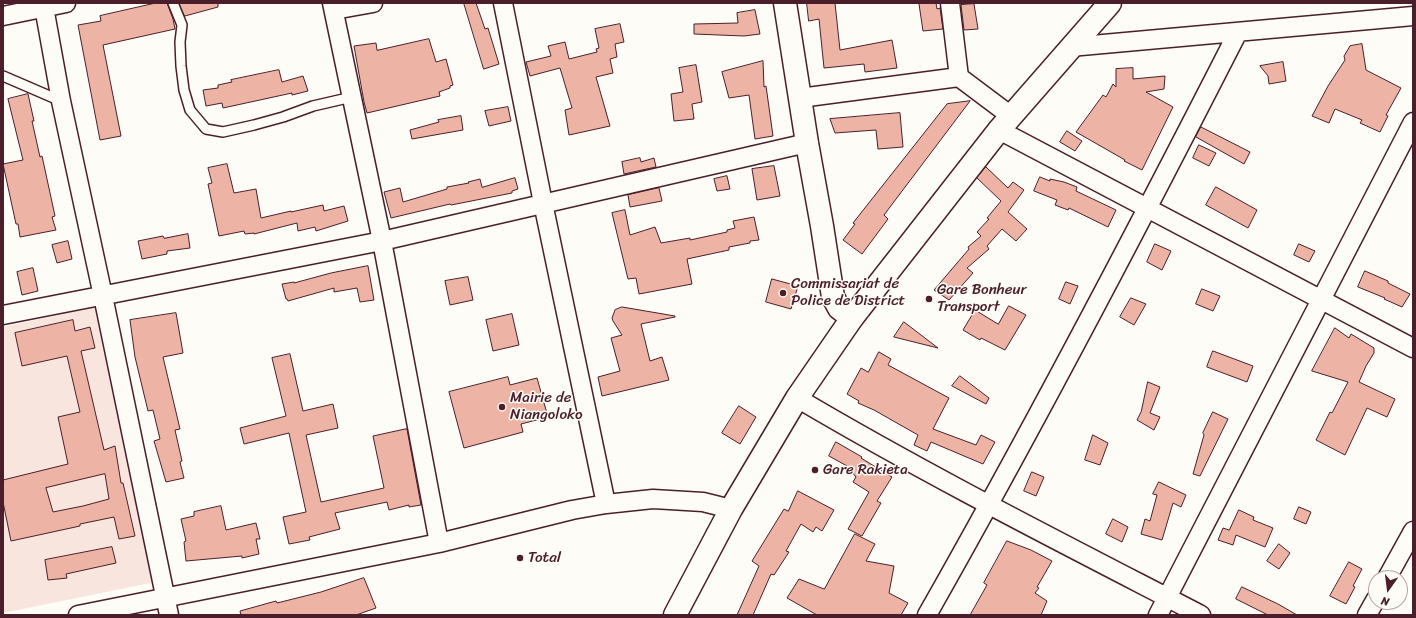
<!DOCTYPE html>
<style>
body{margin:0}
#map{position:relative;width:1416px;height:618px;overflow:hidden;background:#fdfcf7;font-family:Sriracha,sans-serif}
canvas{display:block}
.frame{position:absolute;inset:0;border:4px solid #4a1f2b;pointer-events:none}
.north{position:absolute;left:1368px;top:570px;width:40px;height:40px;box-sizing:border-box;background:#fdfcf7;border:1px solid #b5a4a5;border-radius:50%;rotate:194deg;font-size:11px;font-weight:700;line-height:16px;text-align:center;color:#4a1f2b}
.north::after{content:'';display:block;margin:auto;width:14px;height:18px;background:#4a1f2b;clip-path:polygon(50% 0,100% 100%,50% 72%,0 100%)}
</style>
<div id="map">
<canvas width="1416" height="618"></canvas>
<div class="frame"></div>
<div class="north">N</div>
</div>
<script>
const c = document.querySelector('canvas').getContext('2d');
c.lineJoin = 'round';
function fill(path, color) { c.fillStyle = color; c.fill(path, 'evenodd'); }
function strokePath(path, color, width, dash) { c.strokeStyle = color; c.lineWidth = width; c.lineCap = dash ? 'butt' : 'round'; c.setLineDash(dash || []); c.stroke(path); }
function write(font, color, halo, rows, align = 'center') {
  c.font = font + ' Sriracha,sans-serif'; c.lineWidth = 3; c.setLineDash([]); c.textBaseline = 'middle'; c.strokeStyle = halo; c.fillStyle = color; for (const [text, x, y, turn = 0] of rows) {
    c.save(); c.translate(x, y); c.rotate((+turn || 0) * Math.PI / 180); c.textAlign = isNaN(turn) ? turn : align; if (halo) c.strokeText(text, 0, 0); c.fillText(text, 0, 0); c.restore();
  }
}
const built = new Path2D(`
 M102 306 160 581 3 613V327Z`);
const building = new Path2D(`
 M156 3H167L173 19 175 29 103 45 121 136 100 140 78 25 101 21 100 16Z
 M179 3H218V7L185 16Z
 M464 3H476L485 29 488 28 499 64 484 69Z
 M807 3H835L840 50 892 40 897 68 865 72 864 64 824 68 819 19 809 21Z
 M928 3H936L937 9 940 8 943 29 923 31 919 4Z
 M974 4 978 29 964 30 961 5Z
 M755 10 760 34 744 36 694 34V24L738 23 737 13Z
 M620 24 624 42 615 44 617 57 610 59 613 73 596 77 610 126 569 135 565 110 572 108 560 68 530 76 526 62 551 56 548 46 565 42 569 59 597 52 596 49 599 48 595 29Z
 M429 39 436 62 446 59 453 85 450 86V88L439 92 440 96 367 113 364 102 354 46 376 43 377 50Z
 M1362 44 1366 70 1401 88 1386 115 1388 116 1380 132 1360 123 1362 120 1335 109 1329 123 1312 116 1328 86 1345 60 1344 56 1350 46Z
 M763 61 764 87 766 86 773 136 755 139 749 95 729 98 722 72Z
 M1283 62 1286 81 1269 84 1268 76 1260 66Z
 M696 65 702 102 692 104 694 119 674 121 671 94 683 92 679 68Z
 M1133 68V79L1165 76 1164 89 1146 92 1173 107 1142 170 1124 161 1125 160 1076 132 1103 95 1106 97 1113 84 1116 87V69Z
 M279 70 282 82 303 76 308 91 292 95V93L223 108 222 103 206 106 203 90 218 88V85L232 82 231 80Z
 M28 94 34 121H32L40 157 42 156 55 216 52 217 56 230 20 237 18 224H16L3 164 23 160 8 99Z
 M970 101 884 215 888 219 862 254 843 240 855 224 853 223 947 104Z
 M508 107 511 121 489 126 485 111Z
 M900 113 903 147 878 149 876 130 835 133 830 119Z
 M461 116 463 130 412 139 410 130 439 122 438 120Z
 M1201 127 1250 152 1244 164 1196 137Z
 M1067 131 1082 141 1075 151 1060 142Z
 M1199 145 1216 153 1209 166 1193 158Z
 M640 158 641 162 654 158 656 167 624 174 622 162Z
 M227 164 234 193 256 189 261 218 291 211V212L323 205 324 211 344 206 348 221 316 231 315 227 298 231 297 223 254 234V233L245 234 244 231 219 236 208 184 212 183 208 168Z
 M774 166 780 196 757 200 752 169Z
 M986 167 1008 188 1013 182 1024 190 1008 212 1027 229 1016 241 1002 229 987 246 989 249 967 268 973 273 949 300 934 290 969 249 968 247 981 236 977 232 989 219 987 218 1001 201 977 178Z
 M727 176 730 189 717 191 714 179Z
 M1040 177 1050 181V179L1064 182 1077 187 1076 191 1116 210 1108 227 1069 208 1068 210 1055 205 1057 200 1034 191Z
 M515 178 518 189 512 191V193L451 205 450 204 391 218 384 192 400 188 403 202 447 189V187L469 183 468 182 480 179 482 187Z
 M1216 187 1257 210 1248 228 1206 205Z
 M659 188 662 201 630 207 628 195Z
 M625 210 630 235 655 227 661 243 690 238V240L727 232V230L735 228 733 221 754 217 759 240 750 241V243L729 247V250L687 259 692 284 639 294 636 278 628 279 612 213Z
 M188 234 190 248 167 251V254L142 259 138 241 163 236 164 238Z
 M68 241 72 259 57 263 52 245Z
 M1155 244 1171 251 1162 270 1147 262Z
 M1299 244 1315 251 1309 262 1294 255Z
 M368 266 374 300 360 302 357 288 334 292V288L288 301 287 299H286L282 284 294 282V283L331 273Z
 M33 268 38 291 22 295 17 272Z
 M1365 271 1388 281V283L1410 294 1402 307 1384 299 1385 298 1358 287Z
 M468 277 473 300 450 305 445 281Z
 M772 279 798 286 791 309 766 302Z
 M1066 282 1078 286 1070 304 1059 299Z
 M1202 289 1220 296 1213 311 1196 304Z
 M1131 298 1146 304 1134 325 1120 317Z
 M1009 306 1026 315 1005 350 981 338 980 340 963 330 975 310 998 324Z
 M622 307 675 316V317L641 324 650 361 662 357 669 380 602 396 598 377 620 371 611 338 622 335 613 321 612 318 615 310Z
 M176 313 183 353 163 357 180 429 175 430 182 461 180 462 184 478 166 482 154 441 160 439 153 410 148 411 135 357 130 320Z
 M512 314 519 345 493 351 486 320Z
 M73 320 75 331 90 327 95 348 81 351 104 450 115 446 121 483H123L135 536 119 539 114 517 80 524V526L11 541 3 502V480L68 464 58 417 80 412 67 356 22 366 15 333ZM105 474 109 499 83 506 53 512 46 488Z
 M904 322 938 348 894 337Z
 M1335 328 1349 338 1351 334 1374 348V353L1366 366 1359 382 1395 399 1387 417 1367 408 1345 455 1316 440 1330 412 1332 413 1348 382 1312 371Z
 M1213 351 1253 366 1247 382 1207 367Z
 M879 352 891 359 888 365 949 398 933 429 976 445 981 435 995 442 983 464 931 442 927 451 914 445 918 435 874 410 858 403 859 401 847 394 861 368 868 372Z
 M290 354 303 411 333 404 338 428 306 435 321 502 384 488 373 436 405 429H407L421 505 409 507V505L389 510 387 502 335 513 340 529 309 537 310 540 289 544 283 517 306 512 289 433 244 444 240 428 286 416 272 358Z
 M960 376 989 398 986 404 952 386Z
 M508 377 510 385 537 378 548 417 521 424 523 432 464 448 449 392Z
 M1148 382 1160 387 1150 413 1160 417 1154 430 1137 420 1141 412Z
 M739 406 756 417 740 444 722 433Z
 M1213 412 1228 419 1200 476 1193 474 1204 435 1203 433Z
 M1093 435 1108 443 1100 465 1085 460Z
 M836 442 862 457 861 458 892 477 877 501 881 503 862 536 848 529 869 492 853 482 856 477 847 466 829 456Z
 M1032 472 1044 477 1036 496 1024 491Z
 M1159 482 1186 495 1181 507 1173 503 1162 540 1141 534 1145 519 1150 521 1157 495 1153 494Z
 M798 491 834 510 822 531 816 527 813 532 801 524 786 551 789 552 774 575 771 574 753 615H737L759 566 752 561 784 509 788 511Z
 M221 506 226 530 256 523 260 539H256L259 554 242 558V556L186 561 184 542 186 541 181 519 194 516V512Z
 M1299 507 1311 512 1306 524 1294 519Z
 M1239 510 1254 517 1253 520 1273 528 1265 547 1236 535 1233 545 1218 540 1223 528 1229 530Z
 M1113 519 1128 527 1122 542 1106 534Z
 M855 534 875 544 866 561 894 566 889 593 908 603 901 615H817L787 598 799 579 824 589Z
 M1007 541 1031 550 1052 561 1037 587 1039 588 1035 593 1047 601 1041 615H970L987 585 984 583Z
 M1279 544 1290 553 1279 569 1267 561Z
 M112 547 116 563 66 574 67 578 48 580 45 560Z
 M1349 562 1362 569 1353 586 1355 587 1346 604 1330 596Z
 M364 578 376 608 356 615H241L240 611 276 601 277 603 321 592Z
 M1242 587 1278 604 1297 615H1268L1236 599Z`);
const service = new Path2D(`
 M173 3 182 25 180 42 181 66 184 90 190 110 206 129 223 132 254 125 283 117 313 106 352 97
 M3 76 61 101`);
const minor = new Path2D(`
 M332 3 382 241 439 543
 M503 3 543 203 606 504
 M950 3 959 77 1011 116
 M44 7 61 101 103 296 169 615
 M334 10 373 3
 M3 16 66 3
 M1070 47 1413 16
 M800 98 959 77
 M999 130 1413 348
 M3 315 382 241 807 143
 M797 398C929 476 1066 545 1201 615
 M1387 578 1413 531
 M78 615 439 543 572 510 606 504 653 499 703 502 731 509
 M927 615C1036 423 1138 228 1238 32
 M1158 615 1413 122
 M1367 615 1376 599`);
const secondary = new Path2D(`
 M785 3 807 143 822 226 833 297 839 308 852 318`);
const trunk = new Path2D(`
 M675 615 731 509 797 398 852 318 999 130 1110 3`);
const markers = [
 [783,293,4,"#4a1f2b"],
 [929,299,4,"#4a1f2b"],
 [502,407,4,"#4a1f2b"],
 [815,470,4,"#4a1f2b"],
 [520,558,4,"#4a1f2b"]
];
const poiNames = [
 ["Commissariat de",791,284],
 ["Police de District",791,301],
 ["Gare Bonheur",937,290],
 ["Transport",937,307],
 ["Mairie de",510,398],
 ["Niangoloko",510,415],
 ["Gare Rakieta",823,470],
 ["Total",528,558]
];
fill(built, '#f8e6de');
fill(building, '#edb4a5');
strokePath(building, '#4a1f2b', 1);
strokePath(service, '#4a1f2b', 12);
strokePath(minor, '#4a1f2b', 21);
strokePath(secondary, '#4a1f2b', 25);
strokePath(trunk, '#4a1f2b', 25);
strokePath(service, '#fdfcf7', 9);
strokePath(minor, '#fdfcf7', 18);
strokePath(secondary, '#fdfcf7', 22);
strokePath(trunk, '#fdfcf7', 22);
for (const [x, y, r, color] of markers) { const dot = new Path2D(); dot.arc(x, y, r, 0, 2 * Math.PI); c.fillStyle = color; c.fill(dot); strokePath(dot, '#fdfcf7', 1.5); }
write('15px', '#4a1f2b', '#fdfcf7', poiNames, 'left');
</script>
